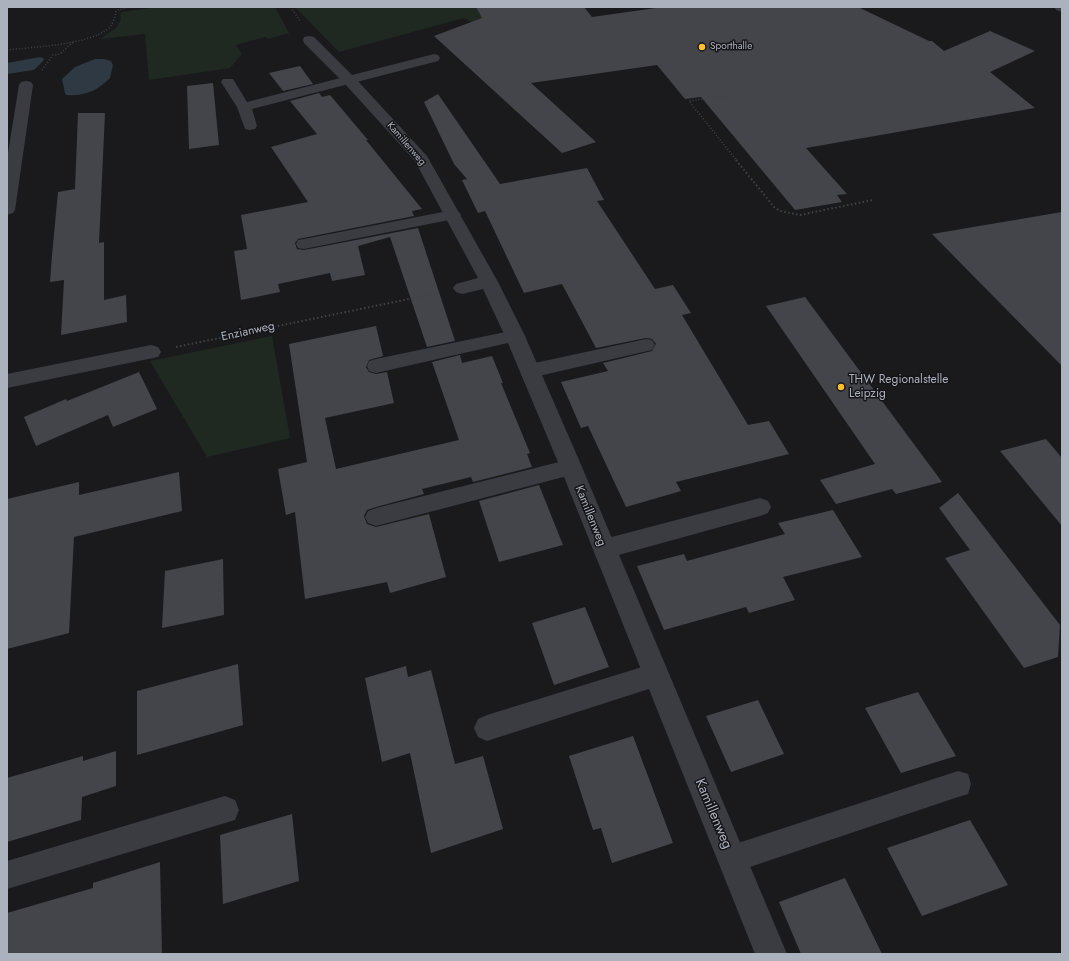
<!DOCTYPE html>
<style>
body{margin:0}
#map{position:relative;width:1069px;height:961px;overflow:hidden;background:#1a1a1d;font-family:Jost,sans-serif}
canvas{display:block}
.frame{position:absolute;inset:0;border:8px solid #abb1bd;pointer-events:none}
</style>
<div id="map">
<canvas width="1069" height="961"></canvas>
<div class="frame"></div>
</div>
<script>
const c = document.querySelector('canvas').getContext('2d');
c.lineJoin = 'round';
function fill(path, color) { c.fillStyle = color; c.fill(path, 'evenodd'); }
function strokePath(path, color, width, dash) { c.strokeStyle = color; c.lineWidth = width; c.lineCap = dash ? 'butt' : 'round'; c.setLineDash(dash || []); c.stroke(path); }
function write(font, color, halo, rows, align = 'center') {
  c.font = font + ' Jost,sans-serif'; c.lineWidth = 3; c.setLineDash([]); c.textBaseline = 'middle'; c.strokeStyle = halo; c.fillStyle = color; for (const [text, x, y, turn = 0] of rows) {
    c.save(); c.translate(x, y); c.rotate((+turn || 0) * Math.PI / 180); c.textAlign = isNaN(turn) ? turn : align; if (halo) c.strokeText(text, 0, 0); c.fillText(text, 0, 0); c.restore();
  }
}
const green = new Path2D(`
 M158 7H275L289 33 268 39 265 37 236 45 242 54 230 68 149 80 145 34 100 39 117 27 121 19 120 15 122 12Z
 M295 7H476L481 15 543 59 464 18 339 52Z
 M272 336 290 438 207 457 150 361Z`);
const water = new Path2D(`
 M40 57 43 58 44 60 34 70 7 74V63Z
 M95 59H104L111 61 113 65 110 78C98 90 84 97 66 95L65 93 62 79 75 67Z`);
const building = new Path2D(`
 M476 7H584L592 17 663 7H858L929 41H932L944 51 990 31 1035 51 990 72 1035 108 806 148 847 194 837 195 842 202 795 210 701 97 685 99 657 65 531 83 596 142 562 153 434 36 482 18Z
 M300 66 313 84 283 91 269 73Z
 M213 83 219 145 189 149 187 86Z
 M319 93 322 97 330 95 368 140H366L422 209 412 211 414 216 298 239 295 243 297 249 304 250 418 228 455 341 427 347 390 237 358 246 365 275 332 281 330 273 278 284 280 292 241 300 234 251 247 249 241 215 308 202 271 147 317 134 290 101Z
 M438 94 500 184 587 168 604 200 597 201 655 289 673 285 691 313 682 315 748 425 769 421 789 454 676 482 681 491 626 507 588 426 581 428 561 382 608 371 603 363 652 351 656 344 652 339 646 338 596 348 562 284 524 293 485 211 478 213 462 180 467 179 454 164 424 102Z
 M78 113H105L99 243 104 242V300L126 295 127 322 61 335 64 280 50 282 52 255 58 192 75 189Z
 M1062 212V366L932 234Z
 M805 297 942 482 896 494 892 489 836 504 820 480 875 464 766 306Z
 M376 326 383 356 369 360 366 367 369 372 376 374 387 372 394 403 325 418 336 469 459 440 432 362 460 355 462 363 492 356 503 383H501L530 453 527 454 532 467 473 482 471 477 422 489 424 494 376 507 367 510 364 516 367 524 376 527 429 514 446 577 390 593 387 582 305 599 295 512 286 515 278 469 307 462 289 344Z
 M139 372 157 409 113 427 108 415 36 446 24 417 66 399 67 401Z
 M1046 439 1062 458V526L1000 451Z
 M179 472 182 511 74 537 69 633 7 649V499L79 482V495Z
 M539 485 563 545 499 562 479 501Z
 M958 493 1060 625 1058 657 1024 668 945 558 970 550 939 508Z
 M833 510 862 557 783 577 795 600 749 613 746 607 664 630 637 566 684 554 687 561 785 534 778 523Z
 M223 559 224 615 162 628 165 571Z
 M585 607 609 667 554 685 532 623Z
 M238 664 243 725 137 755V691Z
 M406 666 408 677 431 670 455 764 483 756 503 829 431 853 410 753 382 762 365 678Z
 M918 692 956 756 901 773 865 708Z
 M758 700 784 754 731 772 706 716Z
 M633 736 673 843 612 863 601 828 593 830 569 756Z
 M116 751V786L82 797 81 820 7 842V778L83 756V761Z
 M292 814 299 881 223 904 220 835Z
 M970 820 1008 885 922 916 887 848Z
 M160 862 162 954H7V913L93 888V883Z
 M845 878 882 954H801L779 902Z`);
const pathFar1 = new Path2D(`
 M291 7 300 21
 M7 50C32 47 90 45 109 28 113 24 115 17 116 11L128 7
 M42 70 53 55 60 54 73 42
 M729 102 725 96 689 101 737 161`);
const path = new Path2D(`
 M736 160 774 207 780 211 800 215 873 200
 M176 347 438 293`);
const service = new Path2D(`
 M434 54 438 55 440 58 438 61 252 109 257 126 255 129 250 130 245 129 237 107 221 82 223 79H233L247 102Z
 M453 210 459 212 461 215 459 218 304 249 298 248 296 244 298 240 304 239Z
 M515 330 521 332 524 336 521 340 376 373 369 371 367 366 369 361 376 359Z
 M646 339 652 340 655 345 652 350 530 378 523 376 521 371 523 366 530 364Z
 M571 459 578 461 581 467 578 473 571 475 376 526 368 523 365 517 368 511 376 508Z
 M760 498 768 501 771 507 768 513 760 516 604 559 596 556 593 549 596 542 604 539Z
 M655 663 664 667 667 675 664 683 655 687 487 741 478 737 474 728 478 719 487 715Z
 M958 771 968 774 971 784 968 794 958 797 732 873 722 869 718 859 722 849 732 845Z
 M225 796 235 800 239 810 235 820 7 889V861Z`);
const minor = new Path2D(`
 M1054 7H1062V12L1056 10Z
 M309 36 314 37 355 78 427 156 498 282 525 336 582 467 787 954H755L560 467 505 336 483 289 462 294 456 292 453 288 456 284 478 278 415 161 345 84 304 43 303 40 304 37Z
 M26 81 31 82 33 85 15 210 13 213 7 215V159L19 85 21 82Z
 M151 345 158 347 161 352 158 357 7 388V374Z`);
const markers = [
 [702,47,4,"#ffbd30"],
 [841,387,4,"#ffbd30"]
];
const farPoinames = [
 ["Sporthalle",710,47]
];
const farStreetnames = [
 ["Kamillenweg",406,144,49]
];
const streetNames = [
 ["Enzianweg",248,332,-12],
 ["Kamillenweg",590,516,68]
];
const poiNames = [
 ["THW Regionalstelle",849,380],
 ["Leipzig",849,394]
];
const nearStreetnames = [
 ["Kamillenweg",713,814,67]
];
fill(green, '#1f2921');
fill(water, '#2e3943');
fill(building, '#44454a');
strokePath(pathFar1, '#404349', 1.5, [1, 2]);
strokePath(path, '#404349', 2, [1.5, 2.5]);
fill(service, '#3b3c42');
fill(minor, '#3b3c42');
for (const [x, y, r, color] of markers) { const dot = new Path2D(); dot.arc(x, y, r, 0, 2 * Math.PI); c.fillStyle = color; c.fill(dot); strokePath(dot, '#151518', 1.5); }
write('10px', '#abb1bd', '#151518', farPoinames, 'left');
write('10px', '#abb1bd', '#151518', farStreetnames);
write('12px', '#abb1bd', '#151518', streetNames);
write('12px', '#abb1bd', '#151518', poiNames, 'left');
write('14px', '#abb1bd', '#151518', nearStreetnames);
</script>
